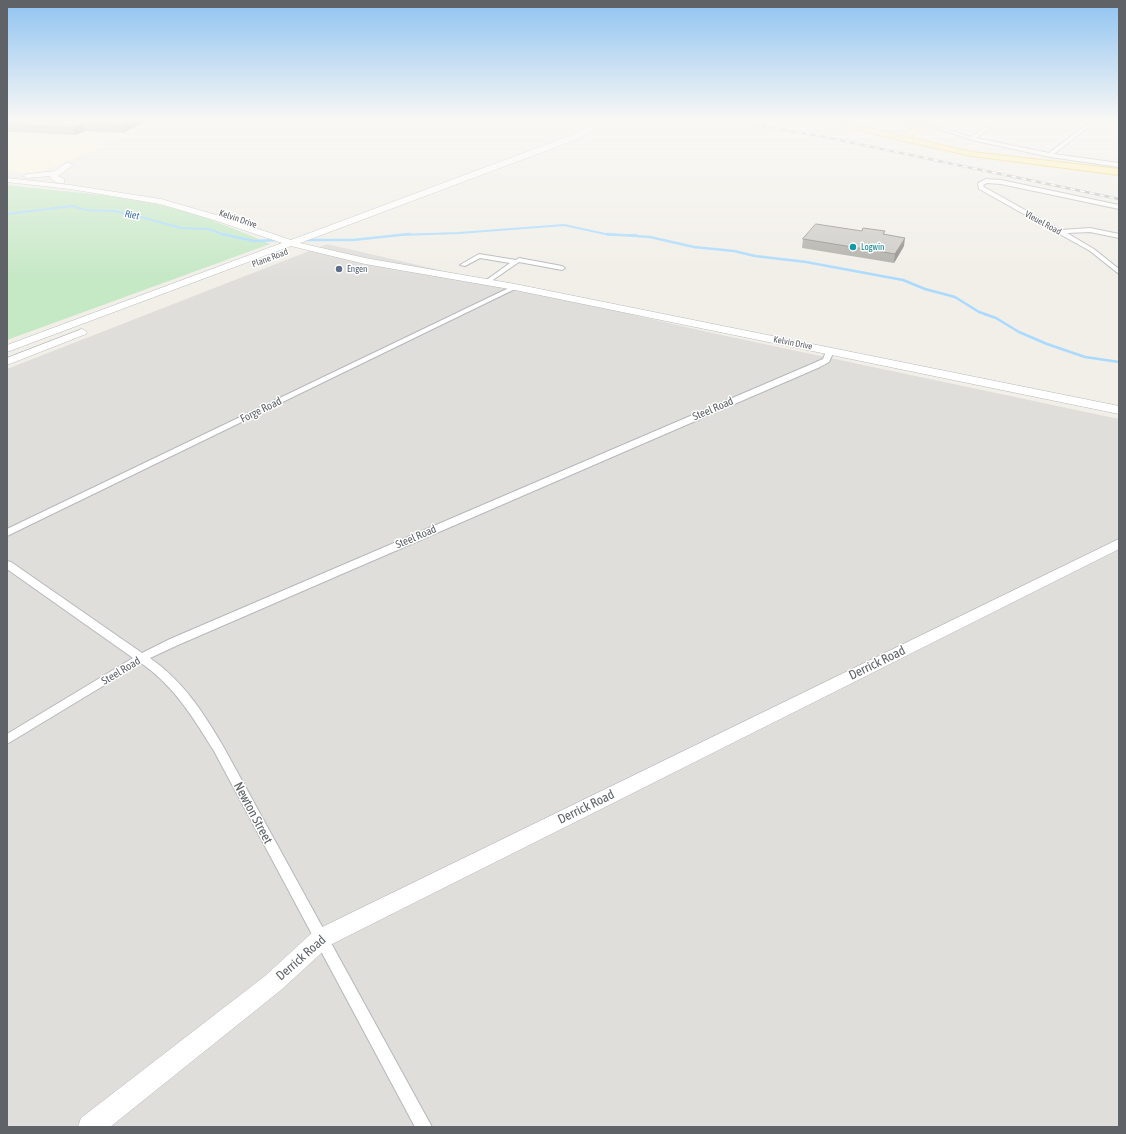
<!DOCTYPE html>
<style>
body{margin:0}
#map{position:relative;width:1126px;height:1134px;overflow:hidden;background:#f1efe8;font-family:"Asap Condensed",sans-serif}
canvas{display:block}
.frame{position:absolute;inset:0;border:8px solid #5f6368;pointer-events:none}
</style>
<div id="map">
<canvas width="1126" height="1134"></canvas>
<div class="frame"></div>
</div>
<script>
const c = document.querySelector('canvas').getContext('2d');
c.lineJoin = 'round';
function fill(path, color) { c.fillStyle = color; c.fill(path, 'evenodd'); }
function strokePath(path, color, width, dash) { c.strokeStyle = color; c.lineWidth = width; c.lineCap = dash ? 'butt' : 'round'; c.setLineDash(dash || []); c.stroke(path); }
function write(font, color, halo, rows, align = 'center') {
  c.font = font + ' "Asap Condensed",sans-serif'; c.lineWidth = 3; c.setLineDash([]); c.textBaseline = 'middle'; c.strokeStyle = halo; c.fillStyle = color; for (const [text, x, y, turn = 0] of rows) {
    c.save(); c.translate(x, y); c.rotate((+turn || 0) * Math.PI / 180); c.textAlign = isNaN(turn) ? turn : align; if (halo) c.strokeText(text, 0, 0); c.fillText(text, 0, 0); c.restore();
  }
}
const commercial = new Path2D(`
 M7 120H167L110 139 106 138 99 142 104 146 38 173 32 174 7 172Z`);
const industrial = new Path2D(`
 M327 244 712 333 1119 419V1127H7V369Z`);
const green = new Path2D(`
 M7 185C63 192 121 194 176 209 208 218 239 230 270 244L7 340Z`);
const streamFar1 = new Path2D(`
 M7 214 72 206 86 210 114 211 134 215 181 228 209 229 224 235
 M399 235 459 233 564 225 610 235H636`);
const stream = new Path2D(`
 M222 234 254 241 279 240
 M607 234 650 237 694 247 734 251 755 256 806 262 903 280 925 289 955 297 979 312 996 318 1019 332 1047 344 1085 357 1119 362
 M305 240H353L409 234`);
const street = new Path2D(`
 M912 120H919L971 137 997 120H1002L976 138 1049 153 1092 120H1097L1054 154 1119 163V167L1050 157 972 140Z
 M986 179 1001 180 1119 205V209L1001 184 987 183 983 185 984 187 1061 230 1090 228 1119 234V238L1090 232 1067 233 1094 249 1119 269V274L1090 251 979 189 978 183Z
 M479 254 516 260 519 258 562 266 565 268 562 270 519 262 487 284 484 282 485 281 510 263 480 258 465 266 460 265Z
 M515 285 518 287 517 288 7 536V529Z
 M827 349H833L834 351 829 362 820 367 178 645 150 658C183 681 203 712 223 746L432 1127H415L214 751C193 717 174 686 141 663L7 744V734L133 658 7 569V561L11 562 142 653 170 639 814 363 823 359Z`);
const secondary = new Path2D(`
 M595 120H602L593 131 580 138 300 243 365 258 515 284 1119 406V414L515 290 365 264 291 246 7 352V345L282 243 214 220 160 204 70 189 7 182V178L70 185 161 199 220 216 291 240 574 134 587 127Z
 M66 163H69L73 165 58 176 64 179V183C58 184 52 181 50 176L27 178 23 176 27 174 55 171Z
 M82 329 87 332 86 334 7 365V358Z
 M1119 539V549L330 945 281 990 110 1127H78L81 1118 265 976 314 931Z`);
const primary = new Path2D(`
 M820 120H834L902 136 912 129 900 120C910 120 915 121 920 130L910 138 972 152 1119 169V175L972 156 903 141Z`);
const rail = new Path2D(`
 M727 120 825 137 1119 199`);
const wall = new Path2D(`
 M7 120H146V121L123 133 85 131 75 135 17 132H7Z
 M862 231H885L884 234 904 246 894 263 802 248 803 239Z`);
const shadedWall = new Path2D(`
 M133 120H146V121L123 133 122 126Z
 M83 124 85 131 75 135 73 128Z
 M905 238 904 246 894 263 895 254Z`);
const building = new Path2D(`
 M7 120H133L122 126 83 124 73 128 15 125H7Z
 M816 224 862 231 863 228 885 231 883 234 905 238 895 254 803 239Z`);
const markers = [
 [853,247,4,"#0f9aa8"],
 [339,269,4,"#5c6f8a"]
];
const farStreetnames = [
 ["Kelvin Drive",238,219,19],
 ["Vleuel Road",1043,223,29],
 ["Plane Road",270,258,-21],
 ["Kelvin Drive",793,343,11]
];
const farCulturenames = [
 ["Logwin",861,247]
];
const farServicenames = [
 ["Engen",347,269]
];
const farWaternames = [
 ["Riet",132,215,11]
];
const streetNames = [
 ["Steel Road",713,409,-23],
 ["Forge Road",261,410,-26],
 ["Steel Road",416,537,-23],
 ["Steel Road",121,671,-31]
];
const nearStreetnames = [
 ["Derrick Road",877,663,-26],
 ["Derrick Road",586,807,-26],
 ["Newton Street",253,813,62],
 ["Derrick Road",301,958,-41]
];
fill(commercial, '#fef7e0');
fill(industrial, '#e0deda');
fill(green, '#c5e8c5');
strokePath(streamFar1, '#aadaff', 2);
strokePath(stream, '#aadaff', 2.5);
strokePath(street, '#b5b8bc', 2);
strokePath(secondary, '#b6babf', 1);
strokePath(primary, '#f2c960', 2);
fill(street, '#fff');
fill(secondary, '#fff');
fill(primary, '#fff2af');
strokePath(rail, '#b6b7b8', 2.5);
strokePath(rail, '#fff', 1.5, [5]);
fill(wall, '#afaea9');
fill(shadedWall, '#8f8d8a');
fill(building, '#cccac5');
strokePath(building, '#8f8d8a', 1);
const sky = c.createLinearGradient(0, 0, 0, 279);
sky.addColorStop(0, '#8fc3f1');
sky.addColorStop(0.43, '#f9f8f5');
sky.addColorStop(1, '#f9f8f500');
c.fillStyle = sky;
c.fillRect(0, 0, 1126, 279);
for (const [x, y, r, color] of markers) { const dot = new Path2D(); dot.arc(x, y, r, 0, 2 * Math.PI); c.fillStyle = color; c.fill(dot); strokePath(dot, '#fff', 1.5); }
write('9px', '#5f6368', '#fff', farStreetnames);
write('9px', '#0d838f', '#fff', farCulturenames, 'left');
write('9px', '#4e5e75', '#fff', farServicenames, 'left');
write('italic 10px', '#4174aa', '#fff', farWaternames);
write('11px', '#5f6368', '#fff', streetNames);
write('13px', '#5f6368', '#fff', nearStreetnames);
</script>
